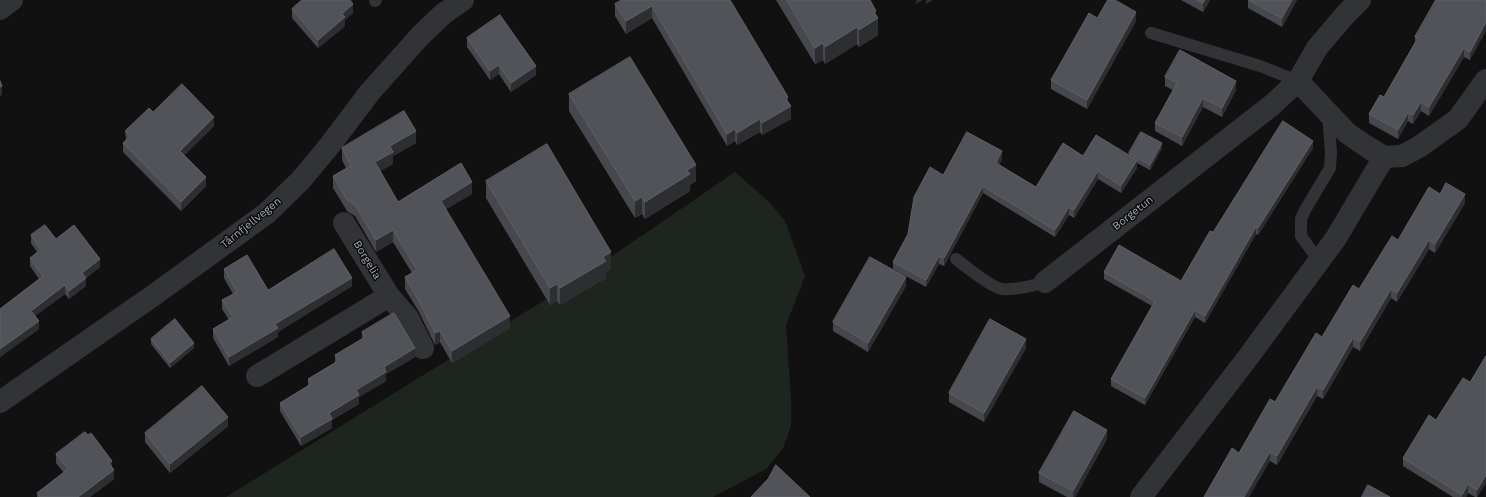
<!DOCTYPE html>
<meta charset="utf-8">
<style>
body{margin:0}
canvas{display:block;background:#111112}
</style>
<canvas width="1486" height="497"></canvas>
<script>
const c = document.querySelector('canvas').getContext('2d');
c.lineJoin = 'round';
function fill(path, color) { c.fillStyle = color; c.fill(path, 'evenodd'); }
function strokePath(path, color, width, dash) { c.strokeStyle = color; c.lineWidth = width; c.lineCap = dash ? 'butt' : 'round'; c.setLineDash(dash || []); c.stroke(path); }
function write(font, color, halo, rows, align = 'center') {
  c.font = font + ' "Work Sans",sans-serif'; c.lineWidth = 3; c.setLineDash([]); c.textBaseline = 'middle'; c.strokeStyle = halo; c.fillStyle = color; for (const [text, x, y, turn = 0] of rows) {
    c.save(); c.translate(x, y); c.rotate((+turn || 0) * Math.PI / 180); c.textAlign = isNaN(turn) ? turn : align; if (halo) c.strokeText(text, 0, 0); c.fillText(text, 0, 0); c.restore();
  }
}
const green = new Path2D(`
 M735 172 769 202 785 221 805 276 786 325 791 400V426L783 448 766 469 713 497H226L574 282Z`);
const lane = new Path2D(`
 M375 1 376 0
 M1151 33 1260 66 1298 81
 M956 259C965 266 992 288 1002 289 1017 290 1031 286 1045 282
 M1319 261 1301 236V219L1305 210 1330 168 1331 152 1328 116`);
const street = new Path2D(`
 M0 9 12 0
 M1298 81 1347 133 1366 146 1384 157 1402 156 1419 147 1458 119 1486 80
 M344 223 389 296 408 318 423 348
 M1045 282 1272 105 1298 81 1317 48 1345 15 1360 0
 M257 376 389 296
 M0 402 154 295 267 213 300 181 330 145 370 92 421 35 443 14 463 0
 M1141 497 1249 356 1336 238 1384 157`);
const wall = new Path2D(`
 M730 0 788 103 791 119 762 135 760 132 737 145 735 141 727 146 652 18 626 34 615 16V4Z
 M776 0H870L876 16 878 35 859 47 857 44 825 64 823 60 815 64Z
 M1181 0H1210L1203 12Z
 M1248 0H1297L1282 27 1248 8Z
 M1486 0 1470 60 1464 57 1429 116 1421 111 1413 124 1408 121 1398 139 1369 123V114L1384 97 1415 42V37Z
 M292 9 353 13 345 20V26L318 48 292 18Z
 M1097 18 1136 21 1087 109 1051 89V80Z
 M467 38 536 75 511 92 499 74 490 80 467 47Z
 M1165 77 1236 90 1222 117 1203 107 1182 146 1155 131V123L1173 90 1165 86Z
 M569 94 696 181 690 185V191L645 219 642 214 635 218 569 111Z
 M153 112 214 126 184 155 206 186 181 211 123 152V143L126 140 125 131Z
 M416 143 393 156V164L380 171 398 202 472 194 446 209 510 328 452 363 440 342 435 345 419 312 405 289V277L412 273 393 242 376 252 355 216 347 211 333 188V176L346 168 342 160V148Z
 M1162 148 1150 170 1137 163V168L1121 193 1098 179 1074 218 1069 215 1055 237 983 193 944 266 939 264 926 287 893 269V262L943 175 1002 159 999 165 1036 187 1083 156 1129 155V153Z
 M1313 148 1258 235 1256 234 1205 323 1195 317 1145 405 1111 386V379L1152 306 1104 279V272L1181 281 1213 232Z
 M486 181 611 269 606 272V278L560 305 557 301 550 305 486 198Z
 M1440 194 1465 203 1435 253 1429 249 1397 302 1391 298 1360 351 1353 347 1323 399 1317 396 1277 465 1270 461 1239 453 1275 402 1322 337 1359 289 1398 240Z
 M31 235 56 239 100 267 86 278V286L69 299 65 294 35 316 39 329 0 357V309L39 279 30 266V258L37 252 31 243Z
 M224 269 268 290 352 286 278 332V337L229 366 213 338V329L229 320 222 309V300L233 294 224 278Z
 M906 286 868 352 833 331V322Z
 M362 332 415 357 386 374V381L359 397V404L332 420V428L301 446 280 411V403L308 386V379L335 363V355L362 339Z
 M151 339 194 348 170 368 151 344Z
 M1026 348 984 422 949 402V393Z
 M1486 356V483L1477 497H1475L1468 493 1466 497H1453L1403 466V458L1470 382Z
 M228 426 170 473 145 442V433Z
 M1107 439 1075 497H1067L1039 482V473Z
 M56 454 112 468 114 479 90 497H37V493L64 473 56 463Z`);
const shadedWall = new Path2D(`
 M916 0H923L916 4Z
 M926 0H933L926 4Z
 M1205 0H1210L1203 12V3Z
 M1292 0H1297L1282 27V18Z
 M353 4V13L345 20V26L318 48V40L342 14Z
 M652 6V18L626 34V21Z
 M876 11V19L878 18V35L859 47V30L874 12Z
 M1136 12V21L1087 109V100Z
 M1486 22V31L1470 60V52Z
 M857 27V44L825 64V47Z
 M823 43V60L815 64V48Z
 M1464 48V57L1429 116V107Z
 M499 65V74L490 80V71Z
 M536 66V75L511 92V83Z
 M1236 81V90L1222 117V108Z
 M2 86V95L0 96V87Z
 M788 97V108L791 106V119L762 135V123Z
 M1203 98V107L1182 146V137Z
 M1421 102V111L1413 124V115Z
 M1408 113V121L1398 139V130Z
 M214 117V126L180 160V151Z
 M760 119V132L737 145V133Z
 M735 129V141L727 146V134Z
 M416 131V143L393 156V164L375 174V162L390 146Z
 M1313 141V148L1258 235V228Z
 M1162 143V148L1150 170V165Z
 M1002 151V159L996 170V163Z
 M1137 160V168L1121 193V186Z
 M696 165V181L690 185V191L645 219V202L687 170Z
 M1098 171V179L1074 218V210Z
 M206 177V186L181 211V202Z
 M472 182V194L441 212V201Z
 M983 186V193L944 266V258Z
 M1465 194V203L1435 253V244Z
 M642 197V214L635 218V201Z
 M1069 207V215L1055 237V230Z
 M1256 227V234L1205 323V316Z
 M393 230V242L376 252V240Z
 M1429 240V249L1397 302V293Z
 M611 252V269L606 272V278L560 305V288L603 257Z
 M939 256V264L926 287V280Z
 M100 259V267L86 278V286L69 299V291L82 273Z
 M906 277V286L868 352V343Z
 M352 278V286L278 332V337L229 366V357L275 324Z
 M557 284V301L550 305V288Z
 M65 285V294L31 319V311Z
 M1391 289V298L1360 351V342Z
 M1195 310V317L1145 405V398Z
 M510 316V328L452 363V351Z
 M39 321V329L0 357V349Z
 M440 331V342L435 345V333Z
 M1353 338V347L1323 399V390Z
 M1026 339V348L984 422V413Z
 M194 343V348L170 368V363Z
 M415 348V357L386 374V381L359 397V404L332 420V428L301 446V437L384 367Z
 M1317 387V396L1277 465V456Z
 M228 417V426L170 473V464Z
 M1107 430V439L1075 497H1073V491Z
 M1270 452V461L1249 497H1244Z
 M112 461V469L109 463Z
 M114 470V479L90 497H78Z
 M1486 475V483L1477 497V490Z
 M1468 484V493L1466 497H1462V495Z`);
const building = new Path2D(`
 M302 0H350L353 4 342 14 345 17 318 40 292 9Z
 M622 0H730L788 97 786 99 791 106 762 123 760 119 737 133 735 129 727 134 652 6 626 21 615 4Z
 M787 0H870L876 11 874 12 878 18 859 30 857 27 825 47 823 43 815 48Z
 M1108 0H1115L1136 12 1087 100 1051 80 1089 13 1097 18Z
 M1197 0H1205L1203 3Z
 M1249 0H1292L1282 18Z
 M1436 0H1486V22L1470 52 1464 48 1429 107 1421 102 1413 115 1408 113 1398 130 1369 114 1380 95 1384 97 1418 38 1415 37Z
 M500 15 536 66 511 83 499 65 490 71 467 38Z
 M1180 50 1236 81 1222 108 1203 98 1182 137 1155 123 1177 83 1165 77Z
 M630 57 696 165 687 170 690 174 645 202 642 197 635 201 569 94Z
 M0 81 2 86 0 87Z
 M182 84 214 117 180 151 206 177 181 202 123 143 130 136 125 131 149 108 153 112Z
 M404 111 416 131 390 146 393 152 375 162 398 202 461 163 472 182 441 201 510 316 452 351 440 331 435 333 419 301 405 277 417 270 393 230 376 240 355 205 347 200 333 176 351 166 342 148Z
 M1283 121 1313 141 1258 228 1256 227 1205 316 1195 310 1145 398 1111 379 1155 301 1104 272 1119 245 1181 281 1210 231 1213 232Z
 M967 132 1002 151 996 163 1036 187 1063 143 1083 156 1096 135 1137 160 1121 186 1098 171 1074 210 1069 207 1055 230 983 186 944 258 939 256 926 280 893 262 908 234 914 197 930 167 943 175Z
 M1141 132 1162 143 1150 165 1129 153Z
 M547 144 611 252 603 257 606 261 560 288 557 284 550 288 486 181Z
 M1446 183 1465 194 1435 244 1429 240 1397 293 1391 289 1360 342 1353 338 1323 390 1317 387 1277 456 1270 452 1244 497H1204L1232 448 1239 453 1270 399 1275 402 1316 333 1322 337 1353 285 1359 289 1392 236 1398 240 1429 187 1440 194Z
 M45 225 56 239 74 225 100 259 82 273 86 278 69 291 65 285 31 311 39 321 0 349V309L43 276 30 258 41 250 31 235Z
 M334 249 352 278 275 324 278 328 229 357 213 329 233 317 222 300 237 292 224 269 247 255 268 290Z
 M870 257 906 277 868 343 833 322Z
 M394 313 415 348 384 367 386 372 356 390 359 395 329 413 332 419 301 437 280 403 311 384 308 379 338 361 335 355 365 337 362 332Z
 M175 319 194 343 170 363 151 339Z
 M990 319 1026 339 984 413 949 393Z
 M1486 356V475L1477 490 1468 484 1462 495 1403 458 1429 415 1436 420 1463 378 1470 382Z
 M202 386 228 417 170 464 145 433Z
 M1074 411 1107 430 1073 491 1039 473Z
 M85 432 88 435 91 433 112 461 109 463 114 470 78 497H40L37 493 68 469 56 454Z
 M776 465 810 497H751L768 479Z
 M1368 485 1390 497H1362Z`);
const streetNames = [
 ["Borgetun",1133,213,-38],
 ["Tårnfjellvegen",251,223,-39],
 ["Borgelia",367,260,59]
];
fill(green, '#1d251e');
strokePath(lane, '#323337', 12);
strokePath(street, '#323337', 22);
fill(wall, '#47484d');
fill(shadedWall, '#2d2e31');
fill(building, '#515358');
strokePath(building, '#5d6066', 1);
write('11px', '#a2a8b3', '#0c0c0d', streetNames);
</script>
